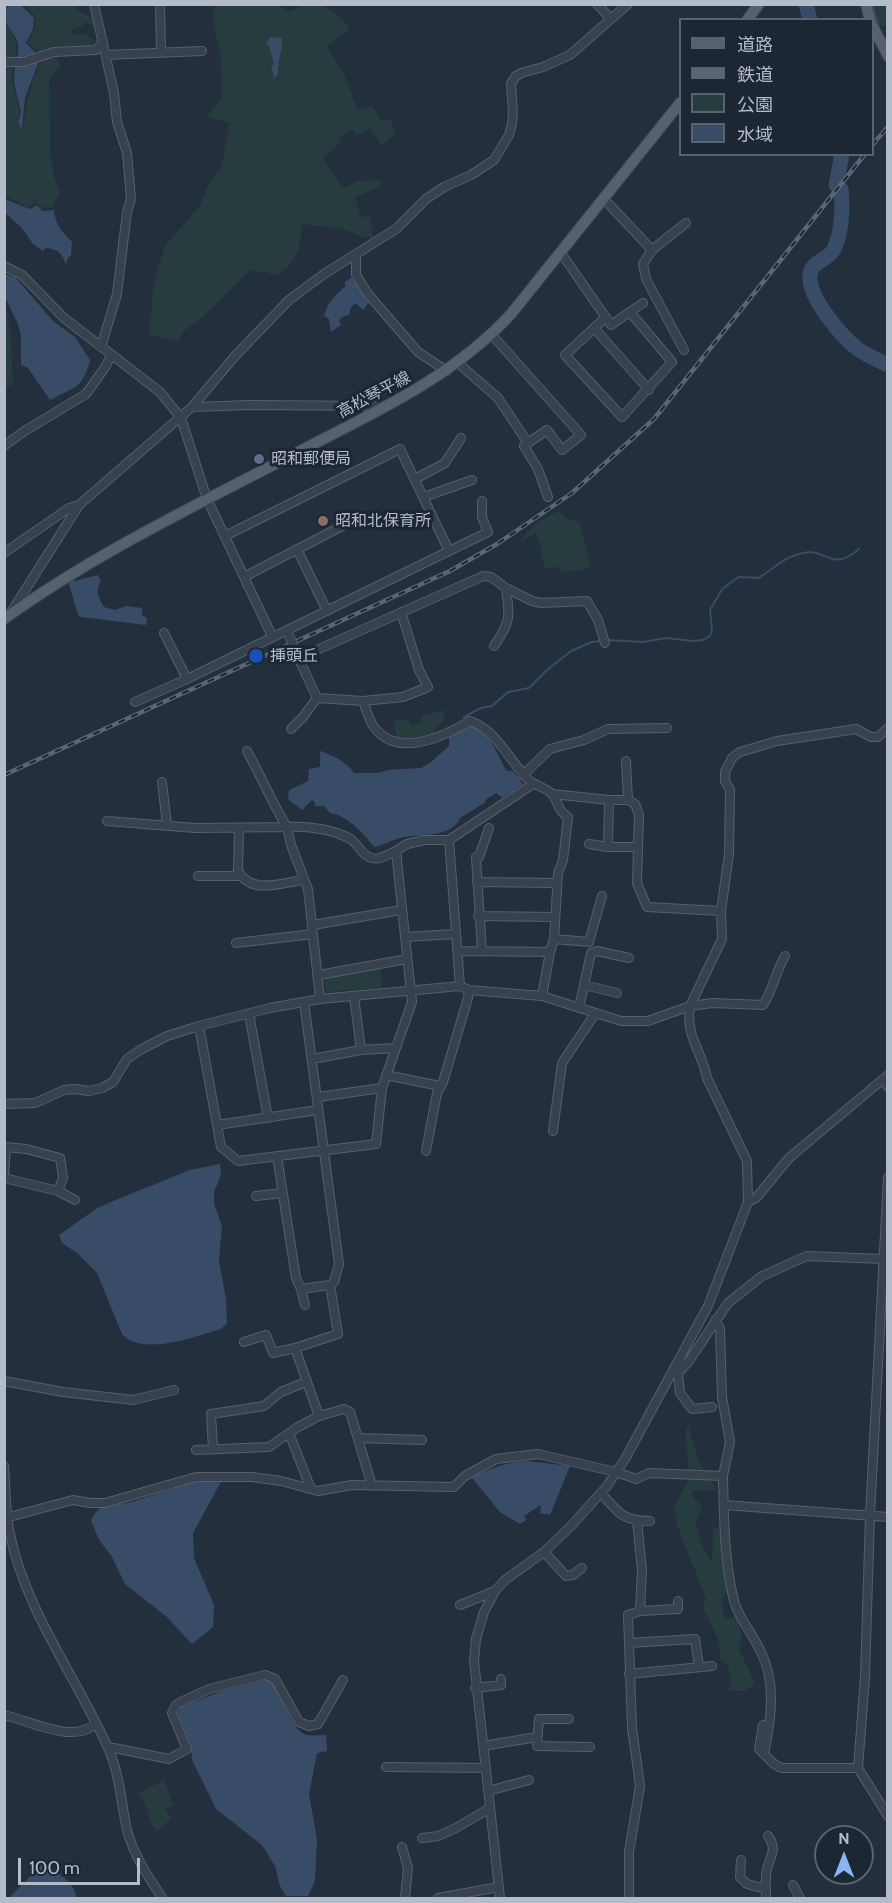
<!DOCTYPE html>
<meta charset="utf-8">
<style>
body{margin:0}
#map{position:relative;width:892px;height:1903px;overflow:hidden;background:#242f3e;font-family:Cabin,"Noto Sans JP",sans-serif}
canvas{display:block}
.frame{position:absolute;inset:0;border:6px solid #b4bcc9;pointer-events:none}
.legend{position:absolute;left:679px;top:18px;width:195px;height:138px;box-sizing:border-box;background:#1d2633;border:2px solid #59626f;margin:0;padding:8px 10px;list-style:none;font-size:18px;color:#b4bcc9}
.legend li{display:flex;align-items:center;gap:12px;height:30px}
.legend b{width:30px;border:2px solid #59626f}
.north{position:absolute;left:814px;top:1825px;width:60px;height:60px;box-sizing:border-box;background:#1d2633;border:2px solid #59626f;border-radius:50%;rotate:0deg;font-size:16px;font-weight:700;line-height:24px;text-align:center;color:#b4bcc9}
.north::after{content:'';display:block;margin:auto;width:21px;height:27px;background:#8ab4f8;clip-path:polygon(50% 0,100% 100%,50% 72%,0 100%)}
.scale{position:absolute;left:18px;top:1858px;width:122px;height:27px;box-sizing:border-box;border:3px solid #b4bcc9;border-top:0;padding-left:8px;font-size:18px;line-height:21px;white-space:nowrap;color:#b4bcc9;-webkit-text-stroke:4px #1d2633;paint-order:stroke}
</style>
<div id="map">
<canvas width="892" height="1903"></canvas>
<div class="frame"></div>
<ul class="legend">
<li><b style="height:8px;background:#56606e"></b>道路</li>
<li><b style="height:8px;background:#5a6575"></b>鉄道</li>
<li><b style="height:16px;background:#263c3f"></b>公園</li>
<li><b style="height:16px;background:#394c67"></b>水域</li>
</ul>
<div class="north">N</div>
<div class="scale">100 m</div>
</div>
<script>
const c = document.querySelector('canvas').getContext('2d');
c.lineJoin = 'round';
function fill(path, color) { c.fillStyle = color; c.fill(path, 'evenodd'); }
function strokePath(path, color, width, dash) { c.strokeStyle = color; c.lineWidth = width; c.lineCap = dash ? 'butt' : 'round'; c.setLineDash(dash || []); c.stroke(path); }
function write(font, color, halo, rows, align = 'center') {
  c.font = font + ' Cabin,"Noto Sans JP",sans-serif'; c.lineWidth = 6; c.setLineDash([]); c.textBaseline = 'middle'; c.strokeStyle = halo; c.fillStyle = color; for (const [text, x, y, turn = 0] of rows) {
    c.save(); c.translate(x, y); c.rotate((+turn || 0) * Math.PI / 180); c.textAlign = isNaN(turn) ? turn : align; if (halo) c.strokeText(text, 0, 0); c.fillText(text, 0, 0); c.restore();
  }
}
const green = new Path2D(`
 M24 5H78L77 10 94 19 93 25 85 22 81 27 70 31 72 35 85 34 94 41 89 49H53L40 52 28 43 34 30 36 17Z
 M215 5H279L289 12C294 10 298 7 302 5 322 0 340 13 350 29L327 46 345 77 357 109 373 106 381 120H391L395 134 382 146 370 128 356 135 352 130 341 137 340 143 323 159 343 188 359 181 382 180 379 187 355 197 360 217 370 216 373 238C362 239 354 232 341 229 329 226 315 226 302 224 300 250 298 262 275 276L266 272 249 271 199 320 184 331 178 342 149 334 154 281 165 246 199 207 210 181 222 166 229 123 207 117 222 98 221 59 213 20Z
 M873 5H887V25L881 27 874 12Z
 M4 21C13 33 20 45 15 59H5Z
 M53 55 61 65 49 79 50 152 54 177 60 192 52 207 44 208 35 203 28 207 5 196V65L13 67 12 81 20 112 17 123 23 130 27 99 41 59Z
 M5 305 11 335 13 384 5 388Z
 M559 511 568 519 579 522 591 565 582 572 580 569 563 573 557 567 544 568 541 546 536 533 520 542C528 526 543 519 559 511Z
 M445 710 444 721 437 726 433 737 416 741 396 739 394 720H409L410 725 421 724V716Z
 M380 968 382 988 326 992 324 977Z
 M689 1424C694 1454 700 1465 717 1490H692L693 1497 702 1507 696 1522 700 1541 712 1563 714 1528 721 1529 723 1565 728 1591 721 1601 725 1619 736 1617 742 1634 739 1648 755 1684 744 1691 729 1690 730 1678 728 1665 721 1661 718 1639 703 1607 706 1598 678 1528 674 1507 689 1479 686 1431Z
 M164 1780 173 1805 165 1809 171 1818 157 1832C147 1821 151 1808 137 1794Z`);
const water = new Path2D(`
 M10 5H21L34 18 33 29 26 43 37 54 17 58C23 38 9 33 5 19 3 16 5 12 4 8Z
 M270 37 282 38C283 50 277 61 278 75L272 80 274 76 271 68 274 63 269 46 266 45Z
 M39 61 25 98 22 129 18 123 21 112 14 83 15 66Z
 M4 199 30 209 37 205 43 211 54 210C55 224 62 232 72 242L71 255 68 258 66 264C62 254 58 249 46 248L43 251 33 244 22 228 5 213Z
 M5 274 15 277 54 322 75 337 90 360C83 389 74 387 50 400L28 368 21 365V336L18 324 5 297Z
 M351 278 370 301 363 310 357 304H354L350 309V314L341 318 339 321 341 325 331 332 329 319 324 316C328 302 334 296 345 287V282Z
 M98 575 101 582C94 589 100 600 104 607L115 610 126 606 142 608V615L147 618 146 625 81 617 78 615 68 580 72 577 74 581Z
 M468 725C489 726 498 758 507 771H513L523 784 502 798 496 793 485 800 486 802 460 818C451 839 419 833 400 838 391 840 383 846 374 847 363 833 347 815 330 813L324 806H315V802L312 800 302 810 288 799 289 790 308 781 309 769 320 767V752L321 751C334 756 347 762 354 773H378L388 770 421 768 431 762 449 746V737Z
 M220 1164 221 1175 214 1192V1204L222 1226 219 1261 226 1299 227 1323 221 1329C196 1336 143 1357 122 1334L97 1273 77 1253 62 1243 59 1235 96 1209 111 1202 190 1170Z
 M526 1461 570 1466 550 1515 540 1513 541 1505 524 1516 526 1520 520 1524 500 1512 472 1478C490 1468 506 1463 526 1461Z
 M201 1480H222L193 1533 194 1558 214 1605 213 1627 192 1644 167 1617 125 1584 112 1557 98 1538 91 1520 95 1513 103 1506 128 1503Z
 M267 1680 273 1681C279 1693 291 1726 302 1733 309 1737 319 1735 326 1735L327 1751 317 1753 309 1794 317 1839 315 1881 308 1896H286L280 1886 275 1866 262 1845 216 1809 192 1760 191 1745 178 1714 181 1707 222 1691Z
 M44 1862C57 1876 72 1877 77 1898H9Z`);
const stream = new Path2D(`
 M872 4 879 27
 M607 640 643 642 666 638 693 641 703 640 710 636 712 631 710 610 723 588 739 577 758 578C775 569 782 557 803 553 828 548 831 573 859 549
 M464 717 481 708 492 706 508 692 529 688 546 671 571 651 592 642 601 641`);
const river = new Path2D(`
 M806 4 810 20
 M842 154 836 185 841 189C843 206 842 238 832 252 825 261 812 262 810 274 807 297 842 337 859 350 868 356 878 360 888 365`);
const minor = new Path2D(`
 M94 4 114 93 117 122 127 153 131 199 127 212 117 294 101 347
 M160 4 161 52
 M597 4 611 19
 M106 55 202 51
 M4 62H23L54 52 96 50 103 41
 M604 199 652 250
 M561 253 611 325 643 303
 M356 255V275L368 294 418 352 447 371
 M4 266 22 275 64 318 160 392 181 418 207 499 272 636
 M606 317 565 355 622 417 672 362 630 312
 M594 328 649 390
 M492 335 581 435 562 450 547 430 528 443
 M684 350 646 279 643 264 652 250 686 223
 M458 363 498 398 528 443 524 446 538 469 548 497
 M192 407 250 405 386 406
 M4 446 23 432 86 394 106 366 111 355
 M415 479 445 463 461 438
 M424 497 472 480
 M225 536 400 449 449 551
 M297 549 327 611
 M4 553 69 508 79 505
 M244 577 346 524
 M506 588 532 601 541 603 587 601 598 620 605 643
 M10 614 79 505 192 407 235 356 289 300 324 274 396 229 426 199 444 187 471 175 494 160 509 135 512 124 513 112 511 84 515 77 521 73 543 67 570 55 628 4
 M164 633 187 679
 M297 655 317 698
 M299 658 483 576 491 577 506 588C510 616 511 622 494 646
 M317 698 363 701C366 709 369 720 374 727 398 759 443 737 470 721 497 730 509 761 529 780 535 786 547 788 552 794 560 803 555 808 568 817L563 860 558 873 554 939 550 952 542 996
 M363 701 403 697 428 687 419 670 401 612
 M135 702 187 679 488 532 482 517V501
 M291 729 303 717 317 698
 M247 751C261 776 272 803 287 827
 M626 761 628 800 635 804 639 815 637 883 647 907 721 911
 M523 775 550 749 584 740 608 729 667 728
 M162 782 167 825
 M552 794 609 800H628
 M107 821 195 828 287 827
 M239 828 238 871C251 895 282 883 303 880
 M449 840 460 986
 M589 844 608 847H637
 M608 847 609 800
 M198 876H241
 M477 882 557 883
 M478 916 555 917
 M313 925 401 910
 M405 937 455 934
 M554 939 589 942 602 896
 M236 943 313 934
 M458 951 550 952
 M482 951 476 857H479L489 828
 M319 975 407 959
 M584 985 617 993
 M354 996 361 1050
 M320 999 308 889 291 845 287 827C308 826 334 829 352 840 358 845 362 854 369 857 378 862 388 854 396 851
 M304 1002 339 1264 334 1282 330 1285 338 1334 295 1348 319 1416 344 1409 350 1412 372 1486
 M579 1008 591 953 597 951 629 958
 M249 1014 268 1118
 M199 1026 221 1147 238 1161 376 1144 382 1088 412 1002 396 851 407 844 425 840H449L533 784
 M312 1059 361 1050 395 1048
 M386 1075 440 1086
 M883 1079 888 1087
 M318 1097 382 1088
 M4 1104 35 1103 64 1090 75 1089 89 1091 102 1088 113 1082 127 1059 140 1050 167 1036 199 1026 270 1008 320 999 460 986 469 990 542 996 621 1021H648L690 1006 713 1003 763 1005C774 988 775 973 785 956
 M217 1125 318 1110
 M553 1131 562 1063 595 1014
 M426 1151 437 1093 443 1082 468 998 469 990
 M277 1156 296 1278 301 1289 330 1285
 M4 1175 6 1147 26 1149 60 1158 63 1178 58 1191
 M888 1177 870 1515 865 1677 858 1768 888 1816
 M4 1178 58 1191 75 1200
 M256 1196 282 1193
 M748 1202 747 1161 707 1078C702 1051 685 1036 690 1006L722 939 721 911 729 854 730 790 725 781V772L732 758 740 752 777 741 856 729 871 737H878L888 728
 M301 1289 305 1305
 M715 1320 720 1329 722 1397 730 1442 723 1476
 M244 1342 266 1335 273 1353 295 1348
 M674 1373H678L689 1361 728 1303 762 1276 807 1256 884 1259
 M678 1373 680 1393 692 1409 712 1407
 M4 1381 63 1392 133 1400 174 1390
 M289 1433 311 1489
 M358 1438 422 1440
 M213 1449 211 1414 264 1406 281 1392 306 1382
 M196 1450 269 1447 298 1427 319 1416
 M4 1466C6 1488 5 1513 10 1534 25 1610 78 1680 109 1750 120 1776 121 1803 127 1830 134 1856 148 1876 162 1898
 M601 1493C618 1512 622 1521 650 1521
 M724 1505 888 1517
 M9 1517 73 1500 90 1503H105L196 1477H252L281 1481 318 1491 352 1485 454 1487 465 1476 496 1459 538 1454 616 1472 636 1479 649 1473 723 1476C724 1517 724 1561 734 1601 739 1619 752 1633 760 1650 777 1682 771 1720 764 1754
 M637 1521 642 1570 640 1611
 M544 1552 566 1576 573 1575 582 1568
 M460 1605 495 1591
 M629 1643 695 1639 699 1667
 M629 1674 712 1666
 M475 1688 501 1685V1679
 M4 1715C30 1721 74 1744 95 1724
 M569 1719H539L537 1746 590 1747
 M763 1725 759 1749 773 1763 781 1768H858
 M483 1746 537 1737
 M109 1749 114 1748 169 1759 187 1749 172 1713 176 1705 183 1701 209 1689 265 1675 275 1679 299 1722 309 1726 318 1724 343 1680
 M386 1767 486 1768
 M488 1791 529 1780
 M422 1838 438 1836 456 1828 490 1808
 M402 1847 408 1868 405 1898
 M741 1860 740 1877 747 1884 766 1889
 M793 1885 800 1898
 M438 1898 499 1887
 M500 1898 474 1661 476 1639 484 1612 495 1591 505 1580 544 1552 571 1526 607 1486 625 1459 708 1306 748 1202 756 1198 789 1158 888 1075
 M629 1898V1852L640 1786 632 1728 628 1615 640 1611 678 1609V1601
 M766 1898C766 1889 765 1878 767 1869 770 1856 778 1850 768 1836`);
const major = new Path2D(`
 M866 4 870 20
 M747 20 759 4
 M872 25 888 56
 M4 619C97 552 201 503 302 450 377 411 453 377 511 314L680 103`);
const rail = new Path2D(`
 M872 145 888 127
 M4 775 450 571 497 544 572 493 654 419 865 154`);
const minorBridge = new Path2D(`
 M289 635 297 655`);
const markers = [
 [259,459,6,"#5c6f8a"],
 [323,521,6,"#8d6e63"],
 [256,656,8,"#1a4fb4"]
];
const streetNames = [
 ["高松琴平線",374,395,-28]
];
const poiNames = [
 ["昭和郵便局",271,459],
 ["昭和北保育所",335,521],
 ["挿頭丘",270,656]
];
fill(green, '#263c3f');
fill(water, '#394c67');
strokePath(stream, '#394c67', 2);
strokePath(river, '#394c67', 15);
strokePath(minor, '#565f6c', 10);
strokePath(major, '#414a57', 12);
strokePath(minor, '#38414e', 8);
strokePath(major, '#56606e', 10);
strokePath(rail, '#5a6575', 4.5);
strokePath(rail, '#1d2633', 2, [7]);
strokePath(minorBridge, '#565f6c', 10, []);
strokePath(minorBridge, '#38414e', 8);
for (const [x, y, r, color] of markers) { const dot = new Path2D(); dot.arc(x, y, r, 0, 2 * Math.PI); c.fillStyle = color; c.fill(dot); strokePath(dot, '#1d2633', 2); }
write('16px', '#b4bcc9', '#1d2633', streetNames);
write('16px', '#b4bcc9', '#1d2633', poiNames, 'left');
</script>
